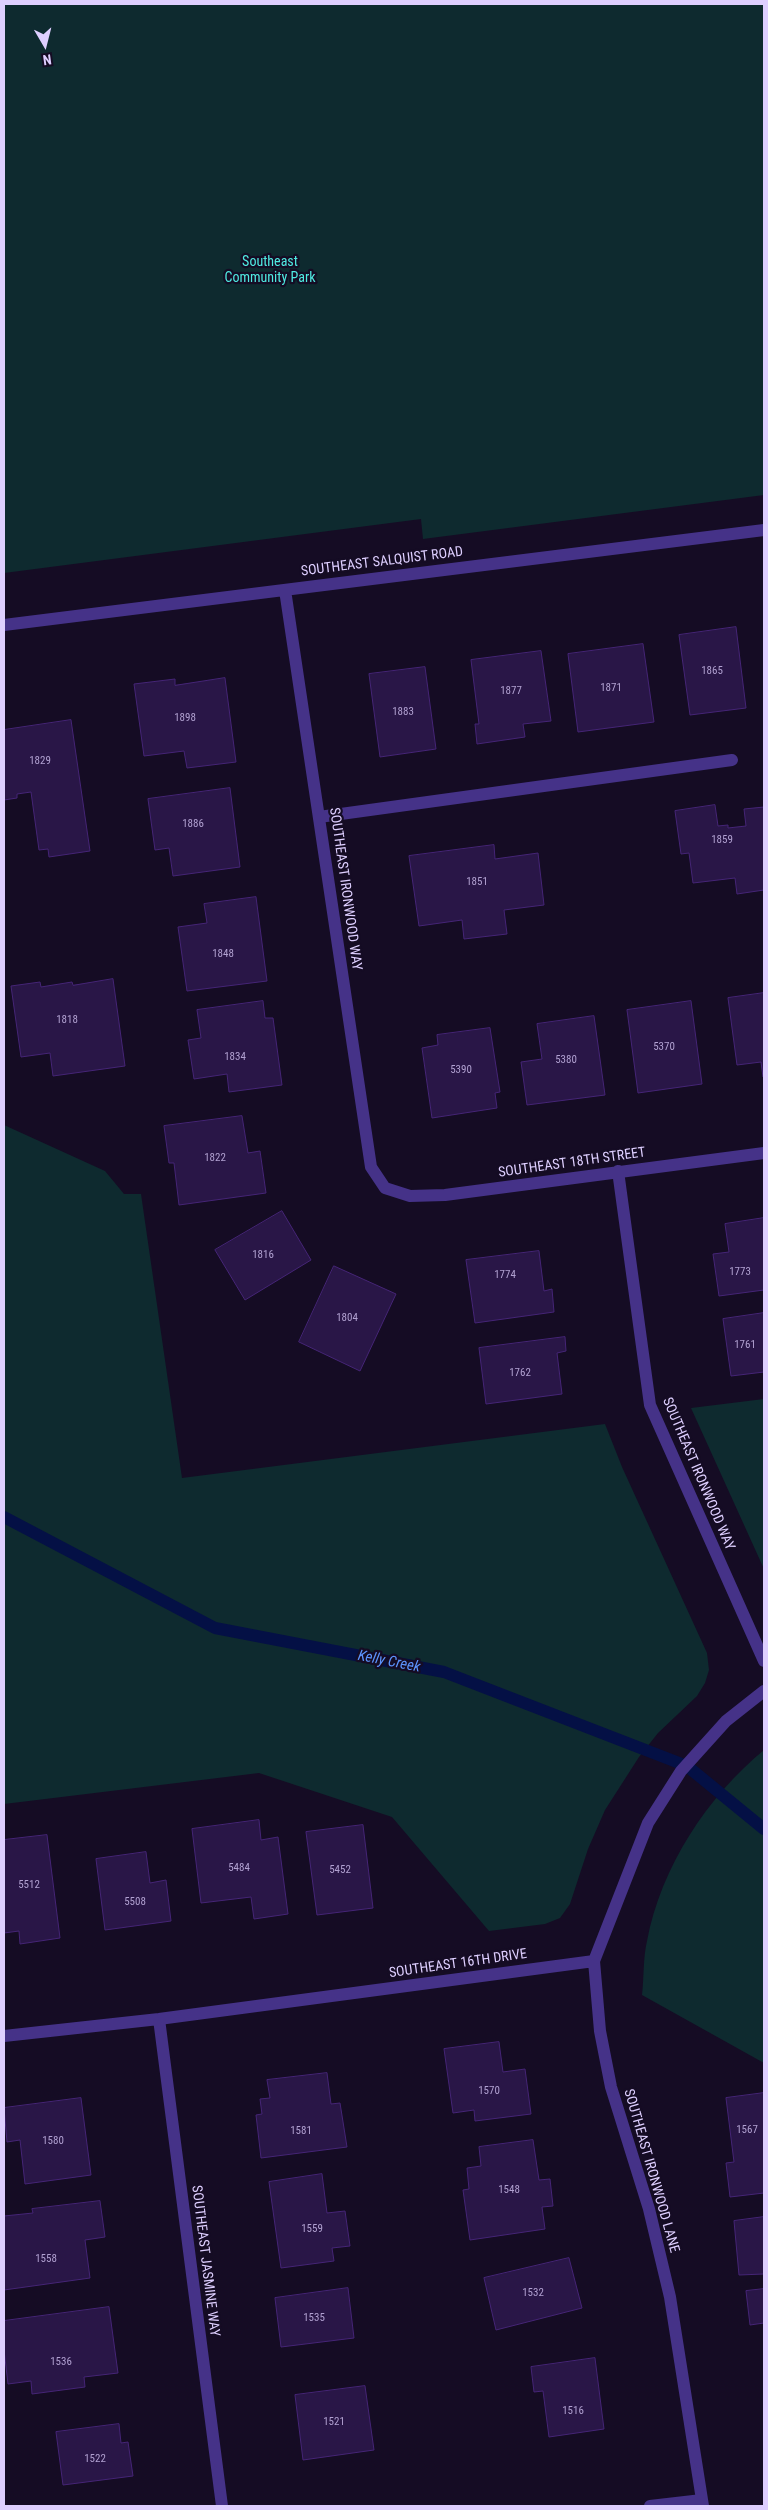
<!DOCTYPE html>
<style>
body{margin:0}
#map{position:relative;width:768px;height:2510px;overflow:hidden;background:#150c24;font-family:"Roboto Condensed",sans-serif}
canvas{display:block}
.frame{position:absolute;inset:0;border:5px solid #decfff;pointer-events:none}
.north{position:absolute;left:20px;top:20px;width:50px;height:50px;-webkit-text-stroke:4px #150c24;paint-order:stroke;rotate:172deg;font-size:14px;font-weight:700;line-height:20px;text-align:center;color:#decfff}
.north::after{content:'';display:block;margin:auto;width:18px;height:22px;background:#decfff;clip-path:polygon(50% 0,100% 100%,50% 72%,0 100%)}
</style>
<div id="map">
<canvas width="768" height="2510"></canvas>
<div class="frame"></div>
<div class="north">N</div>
</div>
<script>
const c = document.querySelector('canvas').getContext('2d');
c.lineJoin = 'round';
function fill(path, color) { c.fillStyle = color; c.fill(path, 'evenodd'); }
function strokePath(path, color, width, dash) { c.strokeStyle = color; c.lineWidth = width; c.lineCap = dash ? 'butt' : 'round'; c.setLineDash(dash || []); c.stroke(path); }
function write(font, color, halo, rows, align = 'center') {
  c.font = font + ' "Roboto Condensed",sans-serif'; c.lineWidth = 4.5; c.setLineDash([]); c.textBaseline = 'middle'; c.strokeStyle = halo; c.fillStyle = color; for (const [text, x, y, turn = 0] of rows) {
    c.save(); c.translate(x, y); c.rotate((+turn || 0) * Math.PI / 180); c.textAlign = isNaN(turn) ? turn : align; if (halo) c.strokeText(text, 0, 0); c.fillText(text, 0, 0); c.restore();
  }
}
const green = new Path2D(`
 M4 4H764V495L423 539 421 519 4 573Z
 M4 1125 105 1171 124 1194H141L182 1478 605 1424 622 1467 707 1653 709 1670 705 1683 697 1696 658 1733 639 1757 605 1810 588 1849 570 1904 560 1918 545 1924 489 1931 392 1817 259 1773 4 1804Z
 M764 1399V1569L691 1408Z
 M764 1750V2063L642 1995C644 1977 643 1958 647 1941 661 1867 707 1797 764 1750Z`);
const stream = new Path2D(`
 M4 1517 215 1628 444 1672 687 1766 764 1829`);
const building = new Path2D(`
 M736 627 746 708 690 715 679 635Z
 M643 644 654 722 578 732 568 654Z
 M541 651 551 721 523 724 525 737 477 744 475 724H479L471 660Z
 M425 667 436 749 380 757 369 674Z
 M225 678 236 762 187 768 184 751 144 756 134 684 175 679V685Z
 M71 720 90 851 49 857 48 849 39 850 31 792 17 794V798L4 800V730Z
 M230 788 240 867 173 876 169 848 155 850 148 799Z
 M715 805 718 826 728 825V828L746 826 744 809 764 807V890L737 894 735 878 693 883 689 853 681 854 675 811Z
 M494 845 495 859 538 853 544 905 504 910 507 934 464 939 462 920 419 926 409 856Z
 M256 897 267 981 187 991 178 927 207 923 204 904Z
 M113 979 125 1066 53 1076 50 1053 21 1057 11 986 40 982 41 987 72 982 73 985Z
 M764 993V1076L763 1077 761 1062 737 1065 728 998Z
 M263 1001 265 1018H273L282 1085 229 1092 227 1074 194 1079 188 1040 201 1038 197 1010Z
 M691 1001 702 1084 638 1093 627 1010Z
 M594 1016 605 1095 527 1105 521 1062 542 1059 537 1024Z
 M490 1028 500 1092 495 1093 497 1108 432 1118 422 1048 438 1045 437 1035Z
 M242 1116 248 1153 260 1151 266 1193 179 1205 174 1163H169L164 1126Z
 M282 1211 311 1260 245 1300 215 1250Z
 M764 1218V1290L719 1296 713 1254 729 1252 725 1224Z
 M539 1251 544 1291 552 1289 554 1312 475 1323 466 1260Z
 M334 1266 396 1294 360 1371 299 1342Z
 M764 1313V1372L731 1376 723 1319Z
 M565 1337 566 1351 557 1353 562 1394 486 1404 479 1348Z
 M259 1820 261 1840 278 1837 288 1914 254 1919 251 1897 201 1903 192 1829Z
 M363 1825 373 1908 317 1915 306 1832Z
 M47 1835 60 1938 20 1944 19 1931 4 1933V1840Z
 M146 1852 150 1883 166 1880 171 1921 105 1930 96 1859Z
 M499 2042 503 2072 525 2069 531 2114 475 2121 474 2110 453 2113 444 2049Z
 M327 2073 331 2104 340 2103 347 2147 261 2158 256 2115 262 2114 260 2099 270 2098 267 2080Z
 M764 2093V2193L730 2197 726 2163 734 2162 726 2098Z
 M81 2098 91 2175 25 2184 20 2140 7 2142 4 2108Z
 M533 2140 539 2180 550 2179 553 2206 542 2207 545 2229 470 2240 463 2190 469 2189 467 2168 481 2166 479 2147Z
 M322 2174 327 2213 345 2211 350 2246 332 2248 334 2261 281 2268 269 2182Z
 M100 2201 105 2237 85 2240 90 2278 4 2290V2216L33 2213 32 2209Z
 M764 2217V2274L739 2275 734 2221Z
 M569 2258 582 2308 496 2330 484 2278Z
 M348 2288 354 2338 281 2347 275 2298Z
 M764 2289V2323L750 2325 746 2291Z
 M109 2307 118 2373 84 2377 85 2387 32 2394 31 2381 8 2384 4 2350V2321Z
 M595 2358 604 2429 549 2437 543 2391 534 2392 531 2367Z
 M365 2386 374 2450 303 2460 295 2395Z
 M119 2424 121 2443 128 2442 133 2476 63 2485 56 2432Z`);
const minor = new Path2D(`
 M285 590 371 1167 385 1188 410 1196 445 1195 764 1153
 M4 625 764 530
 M319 817 732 760
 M618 1171 650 1405 764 1661
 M594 1961 600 2031 611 2087 649 2209 670 2297 703 2506
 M159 2019 222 2506
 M4 2036 159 2019 594 1961 648 1823 681 1771 726 1721 764 1691
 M650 2506 702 2500`);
const numberNames = [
 ["1865",712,671],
 ["1871",611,688],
 ["1877",511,691],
 ["1883",403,712],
 ["1898",185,718],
 ["1829",40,761],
 ["1886",193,824],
 ["1859",722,840],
 ["1851",477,882],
 ["1848",223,954],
 ["1818",67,1020],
 ["5370",664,1047],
 ["1834",235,1057],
 ["5380",566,1060],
 ["5390",461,1070],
 ["1822",215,1158],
 ["1816",263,1255],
 ["1773",740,1272],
 ["1774",505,1275],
 ["1804",347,1318],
 ["1761",745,1345],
 ["1762",520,1373],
 ["5484",239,1868],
 ["5452",340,1870],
 ["5512",29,1885],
 ["5508",135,1902],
 ["1570",489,2091],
 ["1567",747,2130],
 ["1581",301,2131],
 ["1580",53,2141],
 ["1548",509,2190],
 ["1559",312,2229],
 ["1558",46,2259],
 ["1532",533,2293],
 ["1535",314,2318],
 ["1536",61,2362],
 ["1516",573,2411],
 ["1521",334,2422],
 ["1522",95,2459]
];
const parkNames = [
 ["Southeast",270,262],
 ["Community Park",270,278]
];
const streetNames = [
 ["SOUTHEAST SALQUIST ROAD",382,562,-7],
 ["SOUTHEAST IRONWOOD WAY",345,889,82],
 ["SOUTHEAST 18TH STREET",572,1163,-8],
 ["SOUTHEAST IRONWOOD WAY",698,1474,67],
 ["SOUTHEAST 16TH DRIVE",458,1964,-8],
 ["SOUTHEAST IRONWOOD LANE",651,2171,74],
 ["SOUTHEAST JASMINE WAY",205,2261,83]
];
const waterNames = [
 ["Kelly Creek",389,1662,11]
];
fill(green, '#0e2a2f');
strokePath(stream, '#041045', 12);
fill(building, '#291647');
strokePath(building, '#452576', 1);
strokePath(minor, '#453288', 12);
write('11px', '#b1a1d1', null, numberNames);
write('14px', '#4febe2', '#150c24', parkNames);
write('14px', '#decfff', '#150c24', streetNames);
write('italic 15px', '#5d95ff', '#150c24', waterNames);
</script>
